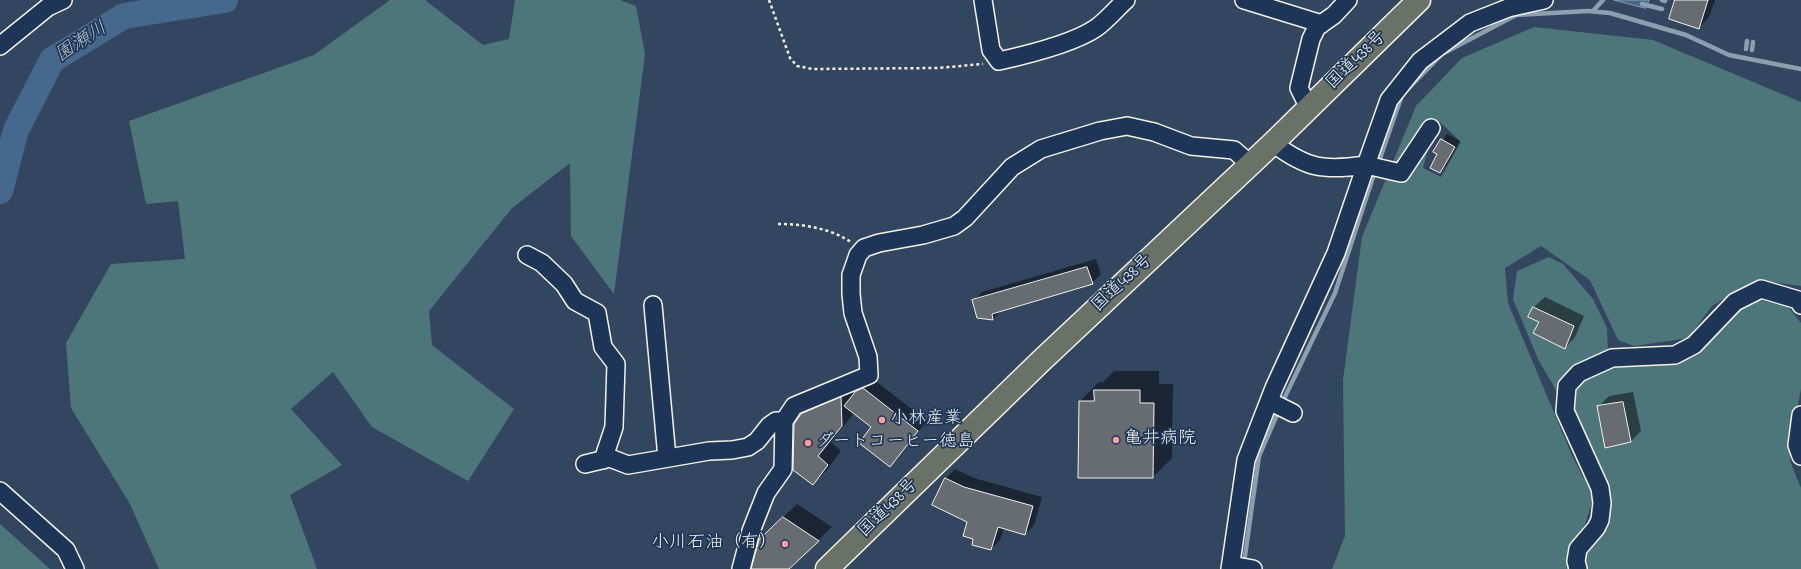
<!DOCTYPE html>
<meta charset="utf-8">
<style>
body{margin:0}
canvas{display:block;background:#33465f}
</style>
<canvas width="1801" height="569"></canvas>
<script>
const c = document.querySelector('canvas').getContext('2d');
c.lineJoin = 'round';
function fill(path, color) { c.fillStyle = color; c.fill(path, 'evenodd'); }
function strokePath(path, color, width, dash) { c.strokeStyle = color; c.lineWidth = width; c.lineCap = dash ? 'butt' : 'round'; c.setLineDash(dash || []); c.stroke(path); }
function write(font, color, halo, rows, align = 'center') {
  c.font = font + ' "Indie Flower","Klee One",sans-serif'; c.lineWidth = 3.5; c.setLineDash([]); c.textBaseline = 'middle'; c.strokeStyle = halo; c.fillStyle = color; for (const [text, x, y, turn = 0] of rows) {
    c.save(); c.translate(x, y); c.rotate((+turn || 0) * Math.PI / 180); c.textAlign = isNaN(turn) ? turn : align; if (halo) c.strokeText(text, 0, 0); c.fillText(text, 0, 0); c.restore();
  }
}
const green = new Path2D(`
 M390 0H425L483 45 509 39 515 0H620L636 6 645 54 614 294 571 236 570 163 512 208 429 311 432 345 514 409 468 481 372 427 333 372 291 409 342 465 290 495 317 569H159L130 504 71 408 66 343 111 264 185 259 178 201 146 204 129 121 314 55Z
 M1534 27 1653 40 1801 102V286L1756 280 1712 306 1688 338 1634 346 1618 340 1590 280 1541 246 1505 268 1508 303 1573 458 1594 497 1585 524 1569 549 1570 569H1332L1345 536 1343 380 1362 237 1416 106 1462 58ZM1431 122H1440L1461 142 1441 177 1423 168 1431 138Z
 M1549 257 1563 264 1593 299 1607 328 1608 354 1561 399 1538 359 1513 299 1517 271Z
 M1760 300 1788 307 1801 323V389L1791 438 1790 461 1801 488V569H1583L1581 560 1608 515 1569 409 1574 387 1593 376 1615 367 1681 360 1745 306Z
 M0 524 50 569H0Z`);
const water = new Path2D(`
 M1614 0H1649L1646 8Z`);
const shadow = new Path2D(`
 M1676 0H1715L1709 17 1699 28Z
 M1447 134 1460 141 1446 166 1440 172 1438 153 1435 151Z
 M1096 259 1101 274 1092 283 1002 310 993 319 973 301 982 292Z
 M1545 297 1584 316 1575 337 1565 348 1540 321 1530 316 1534 307Z
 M1114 371H1159V384H1173L1172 458 1153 477 1080 401 1099 382H1103Z
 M873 379 927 421 890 465 873 427 854 413 831 442 841 451 827 470 813 484 801 415 816 401 855 384V393L866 382Z
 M1633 392 1641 431 1630 442 1598 407 1609 396Z
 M955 469 974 478 1042 497 1034 525 1025 534 1004 528 1000 540 991 549 975 539 969 521 933 505 946 478Z
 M797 504 832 527 787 569H752L774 526Z`);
const stream = new Path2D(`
 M1662 0 1665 1
 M1642 4 1662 9
 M1593 11 1603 0
 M1746 49 1747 41
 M1752 50 1753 42
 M1378 164 1402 95 1442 54 1516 15 1588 11 1610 13 1686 35 1729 55 1801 69
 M1282 403 1335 293 1375 171
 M1244 563 1259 456 1279 410`);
const river = new Path2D(`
 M0 191 16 130 52 60 124 16 225 0`);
const building = new Path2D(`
 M1675 0H1708L1699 29 1669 19Z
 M1441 139 1455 147 1440 173 1430 168 1437 154 1433 152Z
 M1087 267 1093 284 992 314 993 320 977 318 972 300Z
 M1533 307 1574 326 1565 349 1533 333 1539 322 1528 317Z
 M863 388 918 431 890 467 859 443 871 427 844 406 855 392Z
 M1094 390H1140V403H1154L1153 478H1078L1079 401H1094Z
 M841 397 842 426 818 456 828 465 813 485 793 470 794 424 801 414Z
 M1623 402 1631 442 1605 448 1597 406Z
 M945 478 964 487 1033 506 1025 535 998 527 991 550 972 545 973 539 963 536 967 522 932 505Z
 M783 517 819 541 789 569H751L759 540Z`);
const path = new Path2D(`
 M769 0 790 58 797 66 813 69 937 68 983 64
 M778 224C804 224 829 228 851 242`);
const minor = new Path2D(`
 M983 0 991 50 999 61C1026 55 1074 43 1096 28 1107 20 1116 9 1126 0
 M1244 0 1322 24
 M0 46 48 7 63 0
 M1309 108 1299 88 1311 39 1317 27 1334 15 1348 0
 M1273 143C1307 169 1324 171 1366 165L1389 100 1420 61 1470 23 1508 8 1544 0
 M527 255 542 263 564 284 575 301 597 313 603 347 616 364 614 427 603 460
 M653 305 667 458
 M1269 401 1293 413
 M1801 415 1797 445 1801 456
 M585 464 610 458 628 465 709 451 732 450 748 447 757 441 769 426 776 421H784
 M0 491 66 550 75 569
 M1231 565 1253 569
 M741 569 751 531 766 493 783 469 784 421 794 406 869 375 868 357 853 313 851 294V275L858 255 864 248 879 243 923 235 954 226 965 218 1012 167 1041 149 1100 131 1127 126 1154 132 1191 146 1234 150 1250 164
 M1230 569 1246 460 1274 388 1336 253 1366 165 1401 173 1431 128
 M1578 569 1576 561 1578 549 1596 528 1600 520 1602 503 1600 488 1565 411 1567 386 1579 373 1612 358 1675 355 1694 345 1735 302 1761 289 1798 300 1801 305`);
const highway = new Path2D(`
 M827 569 1041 361 1273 143 1419 0`);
const markers = [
 [882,420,4,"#ff9aa2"],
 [1116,440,4,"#ff9aa2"],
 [808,443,4,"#ff9aa2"],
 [785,544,4,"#ff9aa2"]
];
const streetNames = [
 ["国道438号",1357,61,-44],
 ["国道438号",1123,284,-43],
 ["国道438号",889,509,-44]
];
const poiNames = [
 ["小林産業",890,420],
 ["亀井病院",1124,440],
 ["ダートコーヒー徳島",816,443],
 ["小川石油（有）",777,544,"right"]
];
const waterNames = [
 ["園瀬川",82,43,-33]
];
fill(green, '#4d767b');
fill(water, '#45688c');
strokePath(water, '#8b9fb1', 1);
fill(shadow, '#0007');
strokePath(stream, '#8b9fb1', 4.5);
strokePath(river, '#45688c', 26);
fill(building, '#666c71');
strokePath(building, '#f4f1e8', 1);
strokePath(minor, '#f4f1e8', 20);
strokePath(highway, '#f4f1e8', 25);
strokePath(path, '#f4f1e8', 2.5, [3, 3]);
strokePath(minor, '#1d3557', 17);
strokePath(highway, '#6a7166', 22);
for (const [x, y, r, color] of markers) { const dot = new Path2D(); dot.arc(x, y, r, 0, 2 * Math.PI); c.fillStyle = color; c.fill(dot); strokePath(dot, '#1d3557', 1.5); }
write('18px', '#f4f1e8', '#1d3557', streetNames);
write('18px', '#f4f1e8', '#1d3557', poiNames, 'left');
write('italic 19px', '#b7c1c8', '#1d3557', waterNames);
</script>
